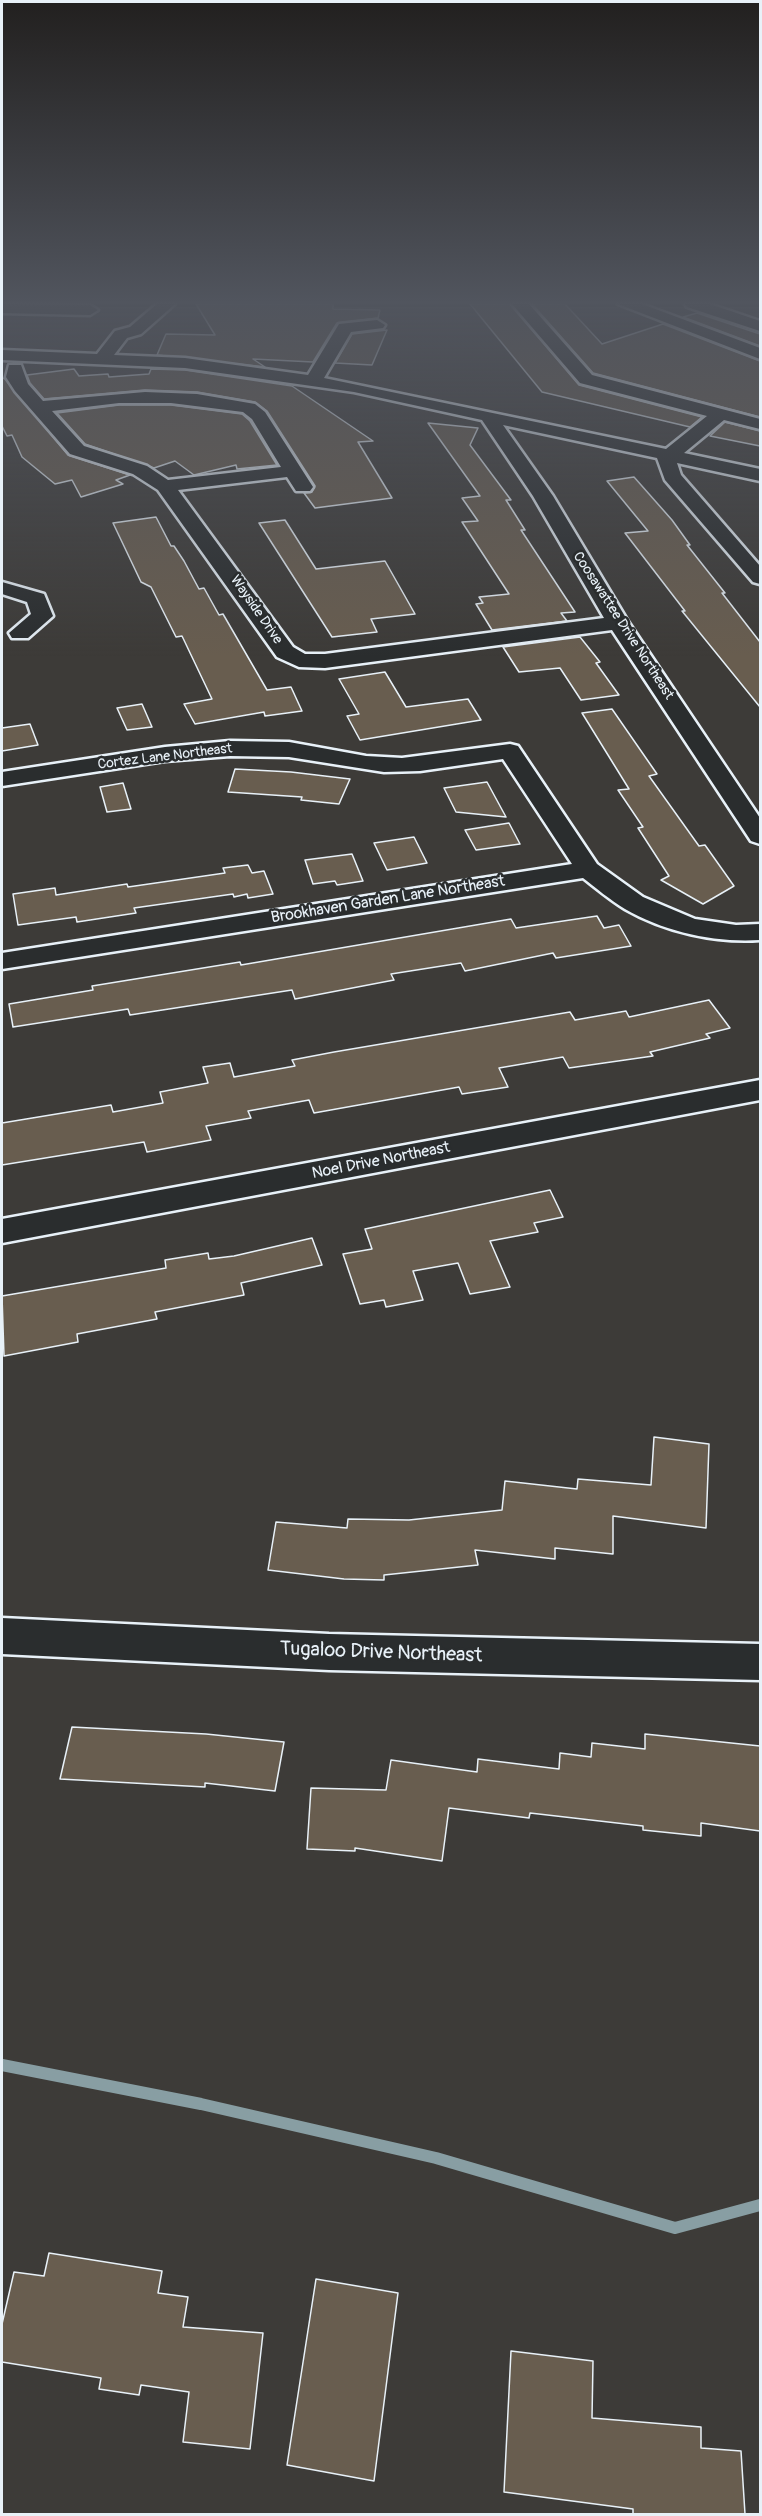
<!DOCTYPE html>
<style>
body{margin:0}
#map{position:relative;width:762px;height:2516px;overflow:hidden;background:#3d3b38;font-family:Pangolin,sans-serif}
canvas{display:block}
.frame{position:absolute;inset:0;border:3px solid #e8f1f8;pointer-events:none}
</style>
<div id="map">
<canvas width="762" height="2516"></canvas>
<div class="frame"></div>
</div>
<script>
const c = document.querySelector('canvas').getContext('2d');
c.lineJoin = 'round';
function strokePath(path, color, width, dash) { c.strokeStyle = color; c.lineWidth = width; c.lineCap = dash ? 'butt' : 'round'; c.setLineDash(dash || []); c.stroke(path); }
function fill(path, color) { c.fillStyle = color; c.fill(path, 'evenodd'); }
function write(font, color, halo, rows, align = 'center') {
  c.font = font + ' Pangolin,sans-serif'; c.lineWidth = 5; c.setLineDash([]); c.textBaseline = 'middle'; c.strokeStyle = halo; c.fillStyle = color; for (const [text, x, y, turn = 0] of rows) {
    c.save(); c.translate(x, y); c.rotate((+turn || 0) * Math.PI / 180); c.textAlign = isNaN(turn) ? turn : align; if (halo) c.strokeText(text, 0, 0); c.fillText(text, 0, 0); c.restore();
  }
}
const stream = new Path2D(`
 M2 2065 201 2104 436 2158 675 2228 760 2205`);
const building = new Path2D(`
 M196 304H333V309L380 310 378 318 337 323 313 362 253 359 265 367 157 355 166 334 215 335Z
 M470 304H510L579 385 702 417 690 427 542 392Z
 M532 304H565L602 344 663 324 760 361V417L593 373Z
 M697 313 760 334V346L683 317Z
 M387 330 372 365 335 363 352 334Z
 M74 369 79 376 108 374 109 377 149 374 151 369 185 370 292 386 373 441 358 442 392 498 315 508 304 493 312 492 315 486 267 411 255 402 197 392 145 390 44 399 30 383 27 375Z
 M4 378 68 455 130 475 116 480 123 484 81 497 72 480 55 484 22 457 12 435 7 436 2 426V379Z
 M119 405H171L242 414 250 421 277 465 237 469 236 465 194 475 175 461 154 468 85 444 57 413Z
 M725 422 760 431V446L710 436Z
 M428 423 478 428 470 445 511 500H506L525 530H521L575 612 561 613 567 621 492 630 476 604 483 603 479 597 509 594 462 522 478 521 462 498 480 496Z
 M634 477 672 520 690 545H687L725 593H722L760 642V707L682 611H685L625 533 648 531 607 481Z
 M156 517 171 546H174L184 561 199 589 204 588 219 615 223 614 267 690 291 687 302 711 265 716 264 712 195 724 184 704 212 699 182 636 176 637 151 587 141 582 113 523Z
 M285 520 316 569 385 561 415 614 371 619 377 632 332 637 259 523Z
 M580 637 600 662 596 663 619 695 581 700 560 668 519 672 503 647Z
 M385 672 406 707 468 699 481 720 360 740 347 716 359 714 339 679Z
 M142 704 152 727 127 730 117 708Z
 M612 709 657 774 649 776 699 846 705 845 734 886 703 904 661 880 669 876 638 828 643 827 618 790 629 789 582 713Z
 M30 724 38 745 2 751V728Z
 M235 769 291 772 350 779 339 804 301 800 302 797 228 792Z
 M487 782 506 817 456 812 444 788Z
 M123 783 131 809 107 812 100 787Z
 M509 823 520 844 476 850 465 830Z
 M414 837 427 863 387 870 374 843Z
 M352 854 363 881 337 885 335 881 313 884 305 860Z
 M248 865 252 873 264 871 273 894 248 898 247 894 234 897 233 894 134 908 136 913 77 922 76 917 18 925 13 894 55 888 56 895 127 884 128 887 225 873 223 868Z
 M597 916 604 928 619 925 631 946 556 958 553 953 465 971 461 963 391 974 394 980 295 999 292 990 130 1015 128 1009 13 1027 9 1004 93 990 92 986 240 962 241 965 511 919 516 928Z
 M709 1000 730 1028 706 1034 710 1038 650 1052 653 1056 569 1068 563 1057 499 1068 508 1087 462 1094 459 1087 314 1113 309 1100 248 1111 251 1118 206 1126 211 1140 147 1152 144 1142 2 1165V1123L111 1105 113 1112 163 1103 160 1092 208 1083 203 1067 230 1063 234 1077 295 1066 292 1060 334 1052 570 1012 575 1020 626 1011 629 1017Z
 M550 1190 563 1217 534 1223 538 1232 490 1241 510 1287 470 1294 458 1263 413 1271 423 1300 386 1307 384 1300 360 1304 343 1254 372 1249 365 1229Z
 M312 1238 322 1265 241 1283 244 1295 155 1312 157 1319 77 1334 78 1342 4 1356 2 1296 166 1268 165 1260 208 1253 209 1259 234 1256Z
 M654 1437 709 1444 706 1528 613 1516V1554L555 1548V1559L475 1550 478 1565 384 1575V1580L344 1579 268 1570 276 1522 347 1528 348 1519 409 1520 502 1510 505 1481 577 1489 578 1479 651 1485Z
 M72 1727 206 1734 284 1742 275 1791 205 1783V1787L60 1779Z
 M645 1734 760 1746V1831L701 1823V1836L643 1830V1826L530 1813 529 1818 449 1808 442 1861 355 1848V1851L307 1849 311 1788 386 1790 391 1760 477 1772 478 1759 559 1769 560 1753 591 1757 592 1743 645 1749Z
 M49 2253 162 2271 158 2293 188 2297 183 2327 263 2333 250 2449 183 2442 189 2392 141 2385 139 2395 99 2389 101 2378 2 2362V2324L14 2272 44 2276Z
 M316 2279 398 2293 374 2481 287 2465Z
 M511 2351 593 2361 592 2418 701 2427V2448L741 2451 745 2514H633V2509L504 2492Z`);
const minor = new Path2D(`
 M2 304 90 305 98 310 90 315 2 313Z
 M157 304H175L141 334 127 338 114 355 185 358 308 375 339 324 377 320 385 325 383 328 351 332 324 378 666 449 707 416 580 383 512 304H529L592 375 760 419V429L724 420 684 453 760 469V481L677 463 681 475 760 566V584L753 582 665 480 657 458 503 425 553 496 629 623 760 818V844L751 841 612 630 325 668 299 667 277 657 158 490 133 474 70 454 15 391 6 377 9 365H21L28 384 43 401 145 392 197 394 255 404 265 412 313 487 310 491H296L287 477 178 490 293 647 305 654H325L604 618 533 496 482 420 354 392 185 368 2 360V350L97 354 115 331 130 327ZM119 403H171L243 412 252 419 281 467 168 480 147 466 84 446 52 411Z
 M618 304H642L760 348V359Z
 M685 304H710L760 321V331L687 307Z
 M2 582 44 594 53 616 28 638H12L9 633 31 614 27 602 2 594Z
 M230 741 289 742 366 756 402 758 510 744 518 746 597 864 643 897 695 919 736 925 760 924V940C715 943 665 932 625 909 610 900 596 888 583 878L2 969V953L572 864 503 759 420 771 384 772 289 757 230 756 165 761 2 786V772L165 747Z
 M760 1080V1100L2 1243V1219Z
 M2 1618 329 1634 760 1644V1680L329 1670 2 1654Z`);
const farStreetnames = [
 ["Wayside Drive",256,610,55],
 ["Coosawattee Drive Northeast",623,626,57],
 ["Cortez Lane Northeast",165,757,-7]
];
const streetNames = [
 ["Brookhaven Garden Lane Northeast",388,900,-9],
 ["Noel Drive Northeast",381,1161,-11]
];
const nearStreetnames = [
 ["Tugaloo Drive Northeast",381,1653,2]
];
strokePath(stream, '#889ea3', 12);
fill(building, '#685d4f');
strokePath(building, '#e8f1f8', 1.5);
strokePath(minor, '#e8f1f8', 5);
fill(minor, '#2a2d2e');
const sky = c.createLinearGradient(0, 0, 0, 657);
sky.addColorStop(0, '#22201f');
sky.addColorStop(0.46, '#51555e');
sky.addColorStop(1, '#51555e00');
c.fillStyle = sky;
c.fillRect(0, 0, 762, 657);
write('14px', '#e8f1f8', '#2a2d2e', farStreetnames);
write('16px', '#e8f1f8', '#2a2d2e', streetNames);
write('20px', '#e8f1f8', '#2a2d2e', nearStreetnames);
</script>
